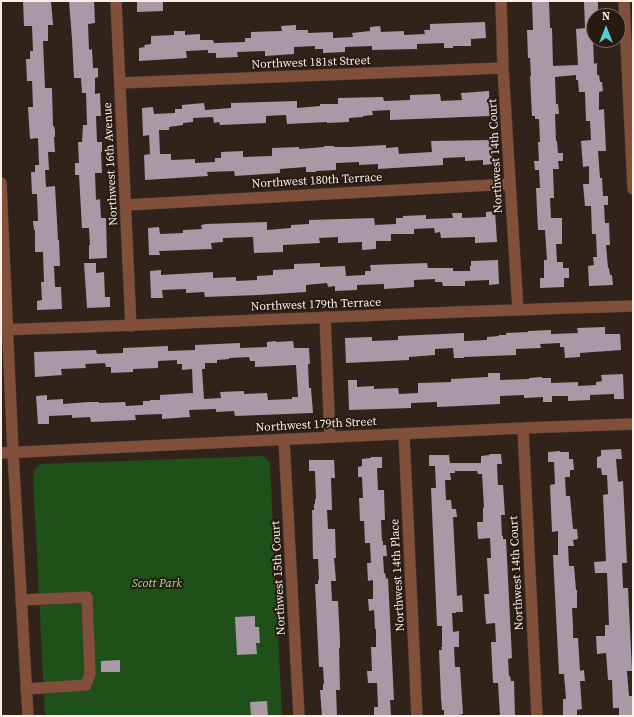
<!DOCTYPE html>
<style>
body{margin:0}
#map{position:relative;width:634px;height:717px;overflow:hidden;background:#31231a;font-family:"Source Serif 4",serif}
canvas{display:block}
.frame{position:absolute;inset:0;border:2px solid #f9efe9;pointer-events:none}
.north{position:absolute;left:586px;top:8px;width:40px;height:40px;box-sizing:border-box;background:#271a11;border:1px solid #7b6f67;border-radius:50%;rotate:0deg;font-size:11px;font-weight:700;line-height:16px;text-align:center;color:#f9efe9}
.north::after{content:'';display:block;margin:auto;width:14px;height:18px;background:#52ccd5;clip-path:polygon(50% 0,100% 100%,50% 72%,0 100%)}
</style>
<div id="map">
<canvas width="634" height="717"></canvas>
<div class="frame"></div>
<div class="north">N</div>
</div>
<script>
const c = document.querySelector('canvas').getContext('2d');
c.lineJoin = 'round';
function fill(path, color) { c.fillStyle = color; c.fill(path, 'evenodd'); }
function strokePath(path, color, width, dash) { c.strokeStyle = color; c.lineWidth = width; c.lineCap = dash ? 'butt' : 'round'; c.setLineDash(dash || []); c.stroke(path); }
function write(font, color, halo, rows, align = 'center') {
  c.font = font + ' "Source Serif 4",serif'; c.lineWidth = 4; c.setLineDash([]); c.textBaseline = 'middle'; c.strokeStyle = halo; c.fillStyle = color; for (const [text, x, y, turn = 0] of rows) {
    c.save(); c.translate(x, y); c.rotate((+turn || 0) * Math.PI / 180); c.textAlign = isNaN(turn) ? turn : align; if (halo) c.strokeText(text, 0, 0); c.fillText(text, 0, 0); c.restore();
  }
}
const green = new Path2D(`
 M261 456 266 458 270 463 282 716H45L33 475 36 468 41 464Z`);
const building = new Path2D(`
 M23 1H51L53 25H48V41H43L45 88H52L53 126H54L55 131V137H54L55 152H48L49 170H45L46 187 55 186 58 240H59L60 266H54L55 287H61L62 309 37 310V301L42 300 41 282H44L43 252H35V230H34L33 221H38L37 194H32L31 172H35V165H39L38 138 30 139 28 107H33L32 81H27L26 59H30V51H33L32 26H24Z
 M69 1H94L95 23 88 24 89 50 92 49 93 68H98V77L95 78V94L100 93 101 116H96L97 142H102V152H101L102 173H95L96 200 100 199 101 218H106L107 258 89 259V245H90L89 228H82L79 175H75V163H79L78 142H82L83 125H87L86 93H82L81 78H74L72 39Z
 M137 1H163V11L137 12Z
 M532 1H549L550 28H552L553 66 578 65 576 29 585 28 584 1H598V16H594V39H593L594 64 597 63V75H599L600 82H602L603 91 599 92V110L604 109 606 151H598L600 178H602L603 196H608V205H604L605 223H609L610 245H606L608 268H609L610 275H612L613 285 589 286 588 266 594 265 593 257H597L596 234H592L591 206H585L583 184H589V166L583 167 581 141 591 140 590 121H586L585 92H579L578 80H576V75L555 77 556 104H558L559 114H555L556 141H557L558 153H563V161H558L559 169H553L554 198H550L551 218H562V244H556L557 262H563V268H569V278H564V287L540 288V278H544V260H547L545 230H538L537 210 536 188H540L539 170H535L534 161H539L538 142H540L539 119H535V116H532L530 76H531L530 58H528L527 30H533Z
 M485 22 486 38 471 39V46H453V48H444V43L417 44V49L372 50V46L345 47V52L323 53V49H315V46L294 47V54L265 56V51L237 52 238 57 216 58V53H208V50L186 51 187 58 139 61V48L145 47 144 45 151 44V36L174 35V31H185V35L200 34V40H213L214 43 245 42V38H251V32L282 31 281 26 296 25V30H308V33L333 32V38L353 37 352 33 370 31V27L380 26 381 32 404 31V35L425 34 424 30H430V24Z
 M489 91 490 116 390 120V110L372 111 373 115 363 116V117L349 118V122L327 123V122L287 124 286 115 266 116V123L220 125 219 122 214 123 213 117 193 118V122L183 123V125L169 127V130H159L160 154H171V160L195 159V163L215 162V158H221V152L243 151V157L272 156V148L299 147V149L324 147V146H334V147H350L386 145V148L398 147 399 154 432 152 431 141 492 140 493 164 483 165V160L465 161V157L443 158V165L378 169V164L359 165V162L336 163V170L316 171V172H306V167L280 169V173L235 176 234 171 207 172 208 176 145 180 144 155 150 154 149 135 143 136 142 108 153 107 154 114 175 113V109H182V105L204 103 205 110 231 108V103L297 101V108L320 106V104H338V98L383 97 384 101 410 100V95L440 94 441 101 462 100 461 93Z
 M495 211 497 242 475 243V237H474L441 238 440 232 435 233 434 228 414 229V234H391V241H376V249L362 250V242L338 243V237L319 238 320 243 283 245V252L254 253 253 237 223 238V242L211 243 212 249 159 251 160 255H149L148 228 159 227 160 234 183 233V230L202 229 201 225 206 224 267 222V230L291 228V225L309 224V220L374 218 375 225 396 224V218H403V216L426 215V219L453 218 452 213H462V218L486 217V212Z
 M498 260 499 284 489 285V280L465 281V286H443L442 282H435V279L414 280V287L384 289V284L357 285V290L335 291V286L328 287 327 283 306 285V292L258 295 205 297 204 292 186 293V289L162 290 163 298H151L150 271 161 270V275L213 272V278L236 277V281L257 280V276L273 275V270L294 269V264L320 263V267L345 266 346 276 365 275V271H371L370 265 427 263 428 268H453V271H470V266H471V261Z
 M84 263H96V273L104 272 105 297H110V307L87 308Z
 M605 327V334H620L621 350 580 353V357L565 358 564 347H560V343L540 344 541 348 516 349V355L464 357V358H454L453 348 435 349V355L409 357V360L346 363 345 338 372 337V341L398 340V336L464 333V341L487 340V337L499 336V335H506V333L528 332V331L551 330V334L578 333 577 328Z
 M276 341V342L293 341 294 348H309L310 364H308L309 388H311L313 413 235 416 234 411 216 412V409L189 410 190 417 162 419V414L135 415 136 420 91 422 90 417 72 418V415L49 416V424H38L36 396 47 395V400L63 399V404L89 402H99V403L125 402 126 406 143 405V401H150V400H160V395L193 393 192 369 182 370V364H177V360L158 361V368L133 369V372L111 373V367H106L105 363 85 364 86 368 61 369 62 375 35 377 34 352 96 350 97 354 123 353V348L168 346V351L195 350V345L240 343V348L267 347V342ZM249 357 250 361H255V367L296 365 298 397H292V399L268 400 267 393 244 394V391L220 392 221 398 204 399 202 369H205V363H217V360L229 359V358Z
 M488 373H500V380L529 379V378L542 377V378H551V383L578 382V386L596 385V382L602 381 601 375 623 374 624 399H614V394L590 395V400L568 401V396H552V402H543V397L524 398V395L500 396V404L437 407V402L411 403V408L349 410 348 380H357V387L374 386V389L398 388 399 394 418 393V383L451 382V379L488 377Z
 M621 449 622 459H616L618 482 623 481 627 563H622L623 588H628L632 671H627L629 696H633V716H619V708H613L612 680H608L606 653 597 654 596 636H605V625H609L607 573H595L594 562 606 561 604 518 603 495 608 494 607 475H602L601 468H597V457L601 456V450Z
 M560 451V452H569V459H573L574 470H570V477H565L566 496H570L573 529H577L578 539 573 540 574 546H568L569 566H574L576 590H577V608H572L573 626V638H578L580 671 584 670 585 681H580L582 709 577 710V716H563V699H566L564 674H559L553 555H558V531L552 532 550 485 555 484 554 462H548V452Z
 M489 454H501L502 464H497L498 485H503L505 515H501L502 536H503V539H506L512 658 508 659 509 676H510L511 681H514L515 716H500L498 683H493L491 642H496L495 623 486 624 484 594H489L487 558H491L490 538 478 539 477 522H483V508L484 507 482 474H478L477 471H455V473H450L451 480H445L446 500H451L452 509H456L457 517H453L457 596 462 595 463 612H456V613H452L453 632 459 631V647H454L455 667H460L463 714 458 715V716H444V710H442L441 698 439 650H442L441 647H442V626H437L431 488H436L435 466H429V455H449L450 463H481V456L490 455Z
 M371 457H382V468H377L378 490H384L385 520H381L382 541H383V545H386L387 556H383L384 573H385L386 579 388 578 394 700H390L391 716H374V707H378L377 683H368L367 671H372L371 647H376V629H375L374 610 369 611 368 599H373V580L368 581 367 563H371L370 543H365L364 521H360L359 498H363L362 477H358V467L362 466V459L371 458Z
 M309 460H334L335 478H331L332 510H327L328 529H335L336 558H334L336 581H331L332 601H338L340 642V648H339L340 690H336L337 716H322L320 690H323V684H324L323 667H319L315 584H318V580H319L318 559H313L312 510H314V504H315V499H316L315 471H309Z
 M255 616V627H259L260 643H256L257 654 237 655 235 617Z
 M120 660V672H101V661Z
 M267 701 268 716H251L250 702Z`);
const minor = new Path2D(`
 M116 1 131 326
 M501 1 503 68 518 310
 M624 1 633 189
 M120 83 503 68
 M1 183 13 453 28 716
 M126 205 510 184
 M325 317 330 437
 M1 330C212 323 422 312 633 306
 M523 428 537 716
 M404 434 417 716
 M284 440 299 716
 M1 453 523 428 633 424
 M21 600 87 597 90 674 86 685 26 689`);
const streetNames = [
 ["Northwest 181st Street",311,63,-2],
 ["Northwest 14th Court",496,156,-93],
 ["Northwest 16th Avenue",111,164,-93],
 ["Northwest 180th Terrace",317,181,-3],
 ["Northwest 179th Terrace",316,305,-2],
 ["Northwest 179th Street",316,425,-3],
 ["Northwest 14th Court",517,573,-93],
 ["Northwest 14th Place",398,575,-93],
 ["Northwest 15th Court",279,578,-93]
];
const parkNames = [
 ["Scott Park",157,584]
];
fill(green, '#205019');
fill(building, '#a999a7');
strokePath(minor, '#4d4037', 12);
strokePath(minor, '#814f3a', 11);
write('12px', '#f9efe9', '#271a11', streetNames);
write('italic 12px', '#9fe995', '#271a11', parkNames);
</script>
